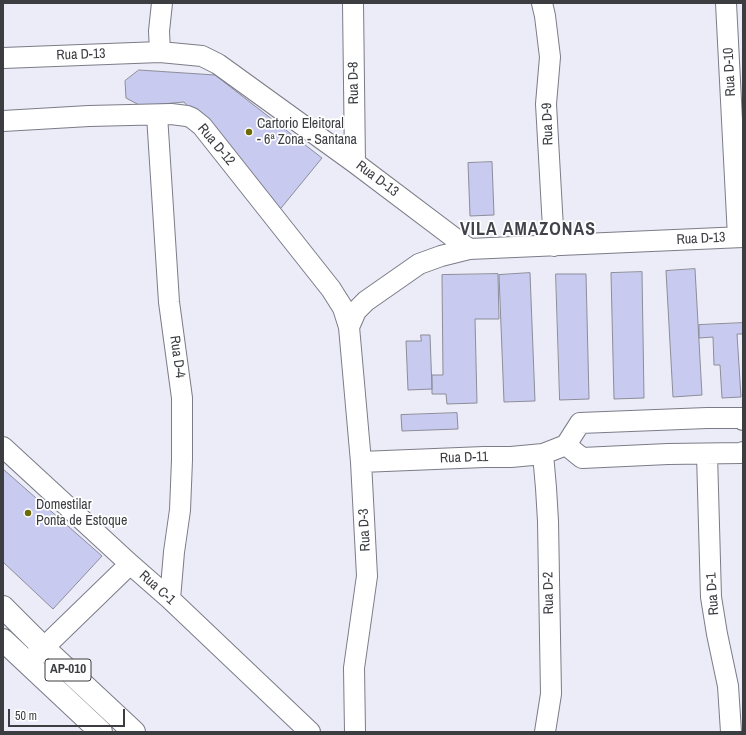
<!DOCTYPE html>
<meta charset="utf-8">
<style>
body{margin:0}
#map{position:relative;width:746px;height:735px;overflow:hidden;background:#ebecf8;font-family:"Archivo Narrow",sans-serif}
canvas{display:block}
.frame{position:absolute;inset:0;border:4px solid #3c3d41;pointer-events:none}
.scale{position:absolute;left:8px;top:709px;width:117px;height:18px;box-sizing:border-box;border:2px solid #3c3d41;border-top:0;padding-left:5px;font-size:12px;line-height:14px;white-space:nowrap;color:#3c3d41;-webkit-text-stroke:3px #fff;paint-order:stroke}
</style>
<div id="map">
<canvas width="746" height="735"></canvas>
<div class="frame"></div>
<div class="scale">50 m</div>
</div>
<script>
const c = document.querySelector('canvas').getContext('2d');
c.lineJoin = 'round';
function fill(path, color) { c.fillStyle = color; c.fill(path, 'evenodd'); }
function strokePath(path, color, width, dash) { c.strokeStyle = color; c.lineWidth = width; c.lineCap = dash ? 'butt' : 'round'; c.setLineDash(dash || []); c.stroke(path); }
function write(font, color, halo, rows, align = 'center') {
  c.font = font + ' "Archivo Narrow",sans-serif'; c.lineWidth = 3.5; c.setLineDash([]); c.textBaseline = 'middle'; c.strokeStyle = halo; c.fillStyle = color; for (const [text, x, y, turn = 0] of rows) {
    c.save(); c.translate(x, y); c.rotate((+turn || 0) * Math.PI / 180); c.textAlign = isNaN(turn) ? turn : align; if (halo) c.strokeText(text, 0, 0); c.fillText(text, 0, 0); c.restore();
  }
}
const building = new Path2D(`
 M139 70 215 75 322 158 277 213 184 102 141 106 126 98 125 81Z
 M492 162 494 215 470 216 468 163Z
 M695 269 702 395 673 397 666 271Z
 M642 272 644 398 614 399 611 273Z
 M530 273 535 401 504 402 499 275Z
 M498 274 499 319H475L477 403 447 404 446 394H432V375H443L442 275Z
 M556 274H586L589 399 560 400Z
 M743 323V334H737L741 397 722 398 720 365H714L713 337 699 338V325Z
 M421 335H430L432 389 408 390 406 341H421Z
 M457 413 458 429 402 431 401 415Z
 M3 469 102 556 53 609 3 562Z`);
const minor = new Path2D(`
 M353 3 355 163
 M542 3 545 16 550 57 546 104 554 246
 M726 3 738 237
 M160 52 159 31 162 3
 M3 58 160 52 202 56 218 64 355 163 469 249 743 237
 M157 115 169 302 182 398V460L180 510 174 552 170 599
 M3 121 89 116 171 114 187 116 192 118 202 126 331 289 343 308 349 327 361 462 367 576 354 668 355 732
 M349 327 356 311 366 301 419 264 441 256 469 249
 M566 445 582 458 668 454 741 453 743 452
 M3 447 130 564 170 599 310 732
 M543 454 546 488 548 521 551 694 545 732
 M707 454 711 597 717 634 728 686 731 732
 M361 462 484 457H511L543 454 566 445 580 423 707 418H741L743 420
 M32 659 130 564`);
const major = new Path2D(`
 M3 607 44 648 134 732
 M3 640 101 732`);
const markers = [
 [249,132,4,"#6c6b08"],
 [28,513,4,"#6c6b08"]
];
const shields = [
 [68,670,46]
];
const shieldNames = [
 ["AP-010",68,670]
];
const streetNames = [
 ["Rua D-13",81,55,-2],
 ["Rua D-10",730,72,-93],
 ["Rua D-8",354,83,-91],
 ["Rua D-9",548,124,-92],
 ["Rua D-12",216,145,50],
 ["Rua D-13",377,179,37],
 ["Rua D-13",701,239,-3],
 ["Rua D-4",177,357,82],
 ["Rua D-11",464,458,-2],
 ["Rua D-3",365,530,-93],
 ["Rua C-1",157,588,42],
 ["Rua D-2",549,593,-91],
 ["Rua D-1",713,594,-94]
];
const poiNames = [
 ["Cartorio Eleitoral",257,124],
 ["- 6ª Zona - Santana",257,140],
 ["Domestilar",36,505],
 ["Ponta de Estoque",36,521]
];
const districtNames = [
 ["VILA AMAZONAS",528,230]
];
fill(building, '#c8caf0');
strokePath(building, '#8c8d98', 1);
strokePath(minor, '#7b7c87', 22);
strokePath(major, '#7b7c87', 24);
strokePath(minor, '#fff', 20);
strokePath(major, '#fff', 22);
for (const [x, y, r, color] of markers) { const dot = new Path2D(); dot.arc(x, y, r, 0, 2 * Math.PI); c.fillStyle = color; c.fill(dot); strokePath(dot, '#fff', 1.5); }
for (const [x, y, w] of shields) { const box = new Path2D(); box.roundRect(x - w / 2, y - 11, w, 22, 3); c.fillStyle = '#fff'; c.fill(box); strokePath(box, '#3c3d41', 1); }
write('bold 13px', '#3c3d41', null, shieldNames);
write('14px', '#3c3d41', '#fff', streetNames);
write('14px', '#3c3d41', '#fff', poiNames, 'left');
c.letterSpacing = '1px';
write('bold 18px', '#42424c', '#fff', districtNames);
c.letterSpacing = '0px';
</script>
